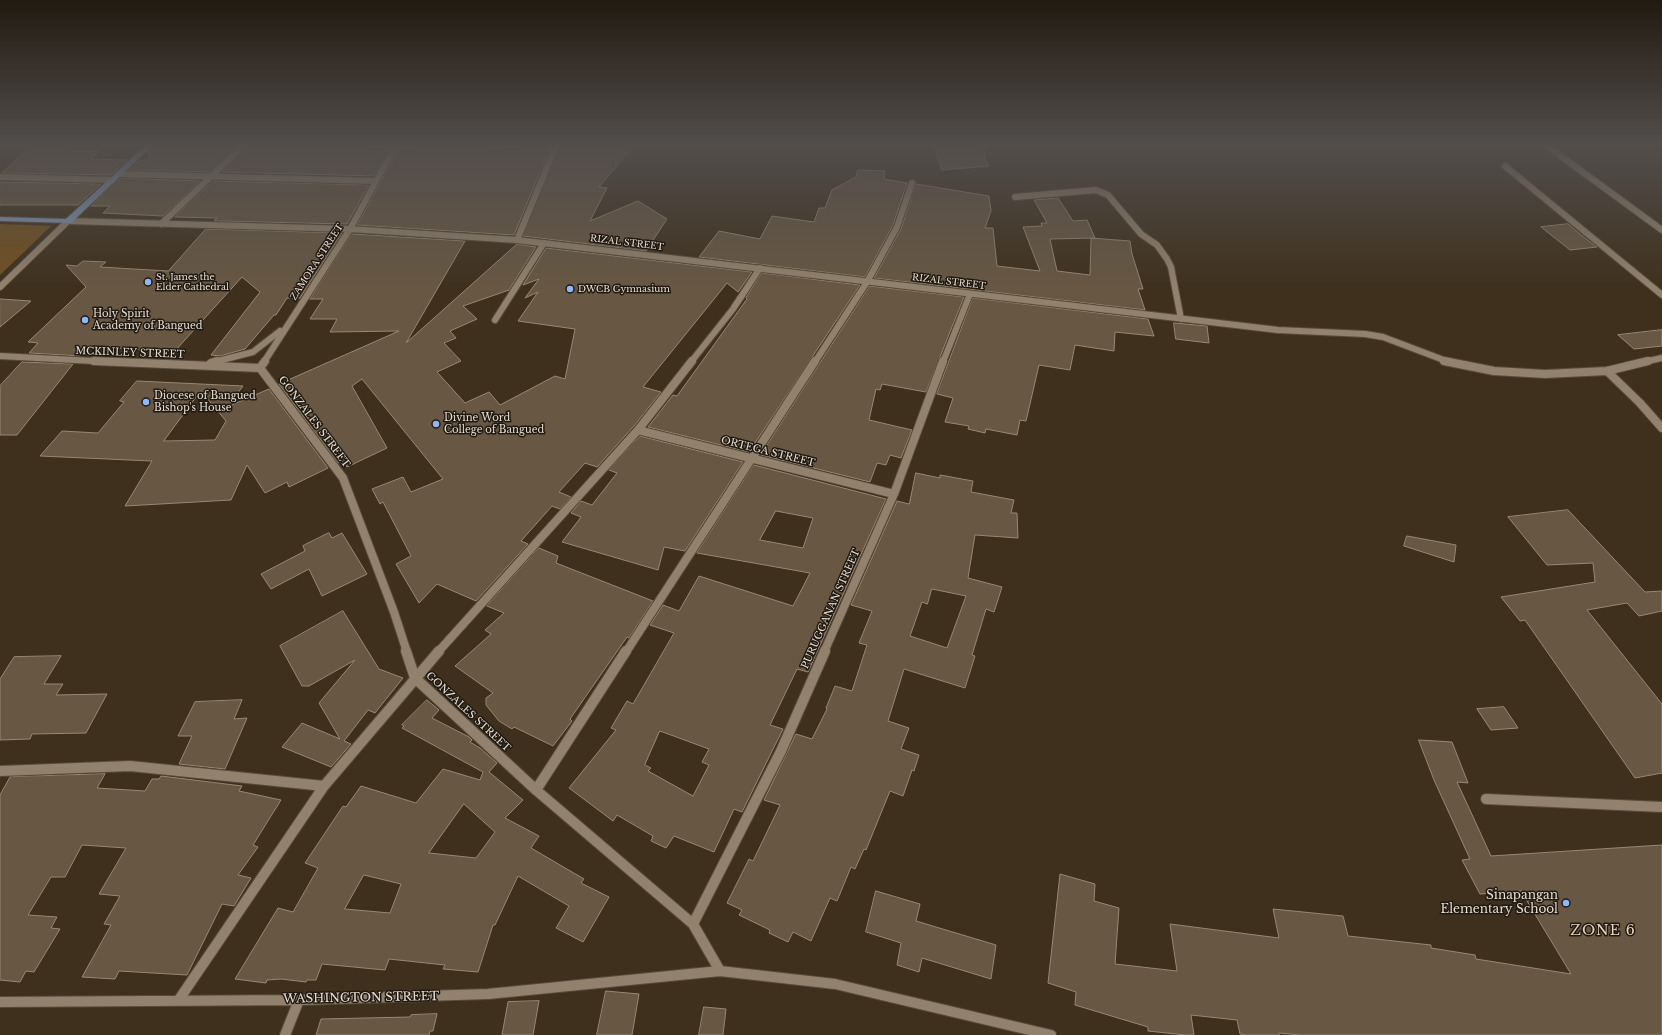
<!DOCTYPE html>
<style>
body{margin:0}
canvas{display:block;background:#3e301d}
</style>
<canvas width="1662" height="1035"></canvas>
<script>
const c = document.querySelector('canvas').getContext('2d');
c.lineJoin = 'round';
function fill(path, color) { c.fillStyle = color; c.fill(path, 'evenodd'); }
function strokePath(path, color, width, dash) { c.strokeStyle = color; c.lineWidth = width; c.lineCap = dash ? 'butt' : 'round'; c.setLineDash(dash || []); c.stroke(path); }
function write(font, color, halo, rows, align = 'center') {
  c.font = font + ' "Libre Baskerville",serif'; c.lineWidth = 3; c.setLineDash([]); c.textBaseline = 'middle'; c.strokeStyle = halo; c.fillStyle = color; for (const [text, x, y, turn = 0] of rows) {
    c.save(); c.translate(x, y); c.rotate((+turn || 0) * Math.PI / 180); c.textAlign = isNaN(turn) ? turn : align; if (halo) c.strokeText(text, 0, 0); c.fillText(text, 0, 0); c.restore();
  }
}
const green = new Path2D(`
 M0 224 51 226 0 275Z`);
const building = new Path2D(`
 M156 143H240L209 172 129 170 140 160H149V151Z
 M250 143H364L362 146 390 147 374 176 222 172 249 146Z
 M420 143H483L481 148 517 147 519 143H552L514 235 357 225 400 147H418Z
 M561 143H636L599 187 607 188 590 221 638 201 667 219 646 251 523 236Z
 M934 143H983L985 158 989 166 942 170Z
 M34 144H74L66 151H99L91 159 128 160 111 175 2 173Z
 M858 170 885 171 884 179 907 183 893 225 865 277 699 257 719 231 760 239 772 216 814 222 819 208H825L832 190 856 177Z
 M120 178 200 181 163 216 103 213 110 206H91Z
 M213 181 369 185 347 224 214 221 217 218 175 217Z
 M0 182 101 184 78 205H0Z
 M916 184 989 196 991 211 985 228H993L997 266 1040 271 1023 227 1042 226 1041 223H1047L1034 200 1058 198 1073 221 1087 220 1095 238 1050 239 1057 271 1090 275 1091 238 1130 241 1132 254 1143 289H1138L1145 310 874 278 901 229Z
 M1568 224 1586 239 1597 247 1570 250 1541 227Z
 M206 229 342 233 300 298H287L276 315H274L245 349 220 356 211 355 260 292 242 277 174 352 88 346 80 356 29 353 38 343 28 342 86 287 66 265 77 266 83 261 106 262 100 267 168 271Z
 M352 234 465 241 406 343 517 244 536 247 509 290 463 306 477 319 450 331 456 338 444 343 461 361 437 372 465 403 489 392 500 405 555 376 565 379 575 329 518 321 538 292 525 298 539 279 523 285 546 248 752 272 738 292 727 283 643 387 661 392 634 426 597 467 585 463 559 492 571 497 560 509 552 506 521 541 528 544 476 601 437 584 419 603 396 564 411 556 383 502 380 504 372 489 403 477 411 492 443 479 362 379 352 386 387 448 347 467 342 461 338 463 279 384 399 331 330 332 337 319H310L323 299H310Z
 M762 273 860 285 749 452 648 427 673 395 677 396 747 299 746 298Z
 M870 286 964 297 926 392 882 384 880 390 876 389 869 420 912 430 901 458 890 455 886 465 877 463 870 482 761 455Z
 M973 298 1148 319 1154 336 1115 332 1114 351 1075 345 1070 370 1039 365 1026 421 1020 420 1017 435 986 429 985 433 968 429 969 426 945 422 953 398 937 394Z
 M0 299 31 301 0 327Z
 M1174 323 1207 326 1209 343 1176 339Z
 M1662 330V346L1634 349 1618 335Z
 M22 362 73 364 17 435H0V386Z
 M137 381 243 386 227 407 269 389 328 468 289 487 287 482 265 493 247 465 231 500 125 506 152 461 40 456 62 431 98 433 124 402 120 401ZM201 391 226 421 215 440 164 441Z
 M640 436 743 462 685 551 664 547 658 570 562 542 581 517 571 513 581 501 592 505 617 473 609 470Z
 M754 465 886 499 808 672 797 669 770 725 783 729 742 812 734 809 714 852 674 836 666 848 651 841 653 836 617 815 613 821 569 788 616 730 611 728 627 701 633 704 674 633 650 625 663 605 679 611 699 576 793 606 810 573 697 553ZM776 511 813 518 803 548 760 540ZM660 731 709 749 702 762 709 765 693 796 648 771 651 768 645 765Z
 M916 473 940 478V475L973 481 971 492 1014 500 1011 513H1017L1018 538 975 535 968 578 1002 587 994 612 986 609 972 655 975 656 965 688 904 669 888 721 909 728 901 749 919 755 914 771 912 770 903 796 890 791 866 850 864 849 855 869 851 867 837 901 830 898 811 941 793 932 788 942 769 933 770 930 739 915 742 910 727 903 749 859 753 861 780 805 764 800 796 734 812 739 827 709 826 708 835 686 852 691 867 645 859 643 872 611 851 605 897 501 909 504ZM932 589 966 596 947 648 910 636 922 602 927 604Z
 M1568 510 1645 592 1662 591V611L1639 616 1627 603 1587 610 1662 704V773L1635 778 1525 620 1520 621 1501 597 1595 582 1593 563 1547 565 1508 517Z
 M329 533 332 538 342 533 367 574 322 596 309 569 271 589 261 574 305 551 303 546Z
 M1407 536 1456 545 1454 562 1404 546Z
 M539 548 558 556 556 563 653 601 629 638 627 637 570 719 572 721 553 746 514 727 512 729 499 721 486 705V698L493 693 455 666 491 634 485 630 504 613 487 606Z
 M343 611 379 669 403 678 375 713 368 710 344 741 351 744 331 767 282 747 302 723 340 739 319 703 355 660 309 686H302L280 646Z
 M61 656 44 684H63L56 695 107 694 86 733 32 734 30 739 0 740V679L14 657Z
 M242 700 234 719 247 718 225 769 179 764 192 736H178L195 702Z
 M427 700 439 710 432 718 469 737 472 740 470 742 480 748 497 763 489 772 523 800 505 818 539 836 531 848 584 879 581 883 609 897 583 942 556 928 569 906 518 876 495 925H493L478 972 443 969 445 965 389 959 385 970 322 964 316 980H307L306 982 281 979 267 980 266 983 235 979 278 908 293 912 318 868 305 863 343 806 346 807 361 786 416 803 443 769 480 780 483 772 402 728 404 726 402 725ZM464 804 495 832 476 858 429 853ZM364 875 401 884 390 913 345 909Z
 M1504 707 1518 728 1491 730 1477 709Z
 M1419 740 1452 742 1468 783 1457 782 1491 856 1662 845V1035H1300L1279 1033V1035H1246L1240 1034 1237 1020 1191 1015 1194 1035H1186L1148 1031V1027L1075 1005 1076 992 1048 983 1060 874 1095 884 1094 901 1119 908 1115 964 1177 971 1170 924 1279 938 1273 909 1343 916 1348 936 1431 945V948L1475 955 1476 959 1571 974 1521 891 1480 894 1462 860 1470 859 1434 780Z
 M105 774 97 788 145 791 152 779H159L161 776 242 786 239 791 281 800 253 845 258 847 238 875 251 878 234 906 222 904 187 975 119 971 115 979 82 977 111 925 104 924 120 896 99 894 126 848 82 845 65 877H51L28 915 57 917 51 928 60 929 34 972 26 971 20 982 0 980V795L10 777Z
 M876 891 920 904 916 921 996 945 991 979 922 958 919 972 897 965 901 943 866 932Z
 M606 991 639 994 632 1035H597Z
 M539 1001 533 1035H502L508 1002Z
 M704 1007 726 1009 723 1035H699Z
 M437 1014 433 1031H430L429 1035H316L321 1019 410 1017 411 1015Z`);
const serviceFar1 = new Path2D(`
 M120 174 376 181
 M0 177 113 180
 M495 320 544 243`);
const service = new Path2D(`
 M1486 799 1662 807`);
const minorFar2 = new Path2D(`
 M1543 143 1662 230
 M1505 166 1662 295
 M1015 197 1096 190 1108 195 1141 234 1157 245 1167 259 1171 267 1181 319
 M68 221 350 229 517 240 1278 330 1365 334 1383 337 1449 362
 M161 224 246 143
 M517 240 557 143
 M0 356 112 362
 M214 362 253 352 280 331
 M264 362 350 229 397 143
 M691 362 733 309 760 268
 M815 362 867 282 897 227 912 183
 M943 362 970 294
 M1644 362 1662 358`);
const minorFar1 = new Path2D(`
 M94 361 260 368
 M1444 361 1494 371 1545 374 1607 371 1648 361
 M211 363 217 361
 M260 368 343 478 394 612 407 652
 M260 368 265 361
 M1607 371 1640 403 1662 428
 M638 430 894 494
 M438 652 638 430 692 361
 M626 652 815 361
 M824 652 894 494 943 361`);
const minor = new Path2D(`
 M406 651 415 678 536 790 693 924 720 971
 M0 771 130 766 324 786
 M536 790 626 651
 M693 924 781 751 825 651
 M178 1001 324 786 439 651
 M0 1002 299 1000 488 994 720 971 835 984 1051 1035
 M285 1035 299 1000`);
const tertiary = new Path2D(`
 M0 287 68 221`);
const primary = new Path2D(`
 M148 143H155L71 223 0 221V217L66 219Z`);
const markers = [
 [148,282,4,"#8db9fc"],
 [570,289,4,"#8db9fc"],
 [85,320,4,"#8db9fc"],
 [146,402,4,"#8db9fc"],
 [436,424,4,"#8db9fc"],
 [1566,903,4,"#8db9fc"]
];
const farStreetnames = [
 ["RIZAL STREET",627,243,7],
 ["ZAMORA STREET",317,262,-57],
 ["RIZAL STREET",949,282,7]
];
const farPoinames = [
 ["St. James the",156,277],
 ["Elder Cathedral",156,287],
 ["DWCB Gymnasium",578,289]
];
const poiNames = [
 ["Holy Spirit",93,314],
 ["Academy of Bangued",93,326],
 ["Diocese of Bangued",154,396],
 ["Bishop's House",154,408],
 ["Divine Word",444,418],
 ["College of Bangued",444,430]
];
const streetNames = [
 ["MCKINLEY STREET",130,353,2],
 ["GONZALES STREET",314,422,53],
 ["ORTEGA STREET",768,452,14],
 ["PURUGGANAN STREET",831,609,-66],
 ["GONZALES STREET",468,712,43]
];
const nearPoinames = [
 ["Sinapangan",1558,896],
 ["Elementary School",1558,910]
];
const nearStreetnames = [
 ["WASHINGTON STREET",361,998,-1]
];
const nearQuarternames = [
 ["ZONE 6",1603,931]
];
fill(green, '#72501f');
fill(building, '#675743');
strokePath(building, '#988772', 1);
strokePath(serviceFar1, '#574b3b', 8);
strokePath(service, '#574b3b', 12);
strokePath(minorFar2, '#574b3b', 8);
strokePath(minorFar1, '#574b3b', 10);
strokePath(minor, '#574b3b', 12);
strokePath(tertiary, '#574b3b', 8);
strokePath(primary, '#574b3b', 2);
strokePath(serviceFar1, '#92826d', 6);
strokePath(service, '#92826d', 10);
strokePath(minorFar2, '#92826d', 6);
strokePath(minorFar1, '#92826d', 8);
strokePath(minor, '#92826d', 10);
strokePath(tertiary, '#92826d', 6);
fill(primary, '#829ac1');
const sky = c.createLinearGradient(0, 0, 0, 288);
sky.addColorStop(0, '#221a10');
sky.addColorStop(0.5, '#524e4c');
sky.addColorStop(1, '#524e4c00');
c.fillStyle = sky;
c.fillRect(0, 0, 1662, 288);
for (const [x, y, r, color] of markers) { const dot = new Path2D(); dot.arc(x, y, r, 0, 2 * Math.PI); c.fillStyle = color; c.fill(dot); strokePath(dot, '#201911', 1.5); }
write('9px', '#e7ded2', '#201911', farStreetnames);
write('9px', '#e7ded2', '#201911', farPoinames, 'left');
write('10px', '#e7ded2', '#201911', poiNames, 'left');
write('10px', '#e7ded2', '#201911', streetNames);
write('12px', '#e7ded2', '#201911', nearPoinames, 'right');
write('12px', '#e7ded2', '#201911', nearStreetnames);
c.letterSpacing = '1px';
write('14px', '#e6d4bd', '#201911', nearQuarternames);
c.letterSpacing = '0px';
</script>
